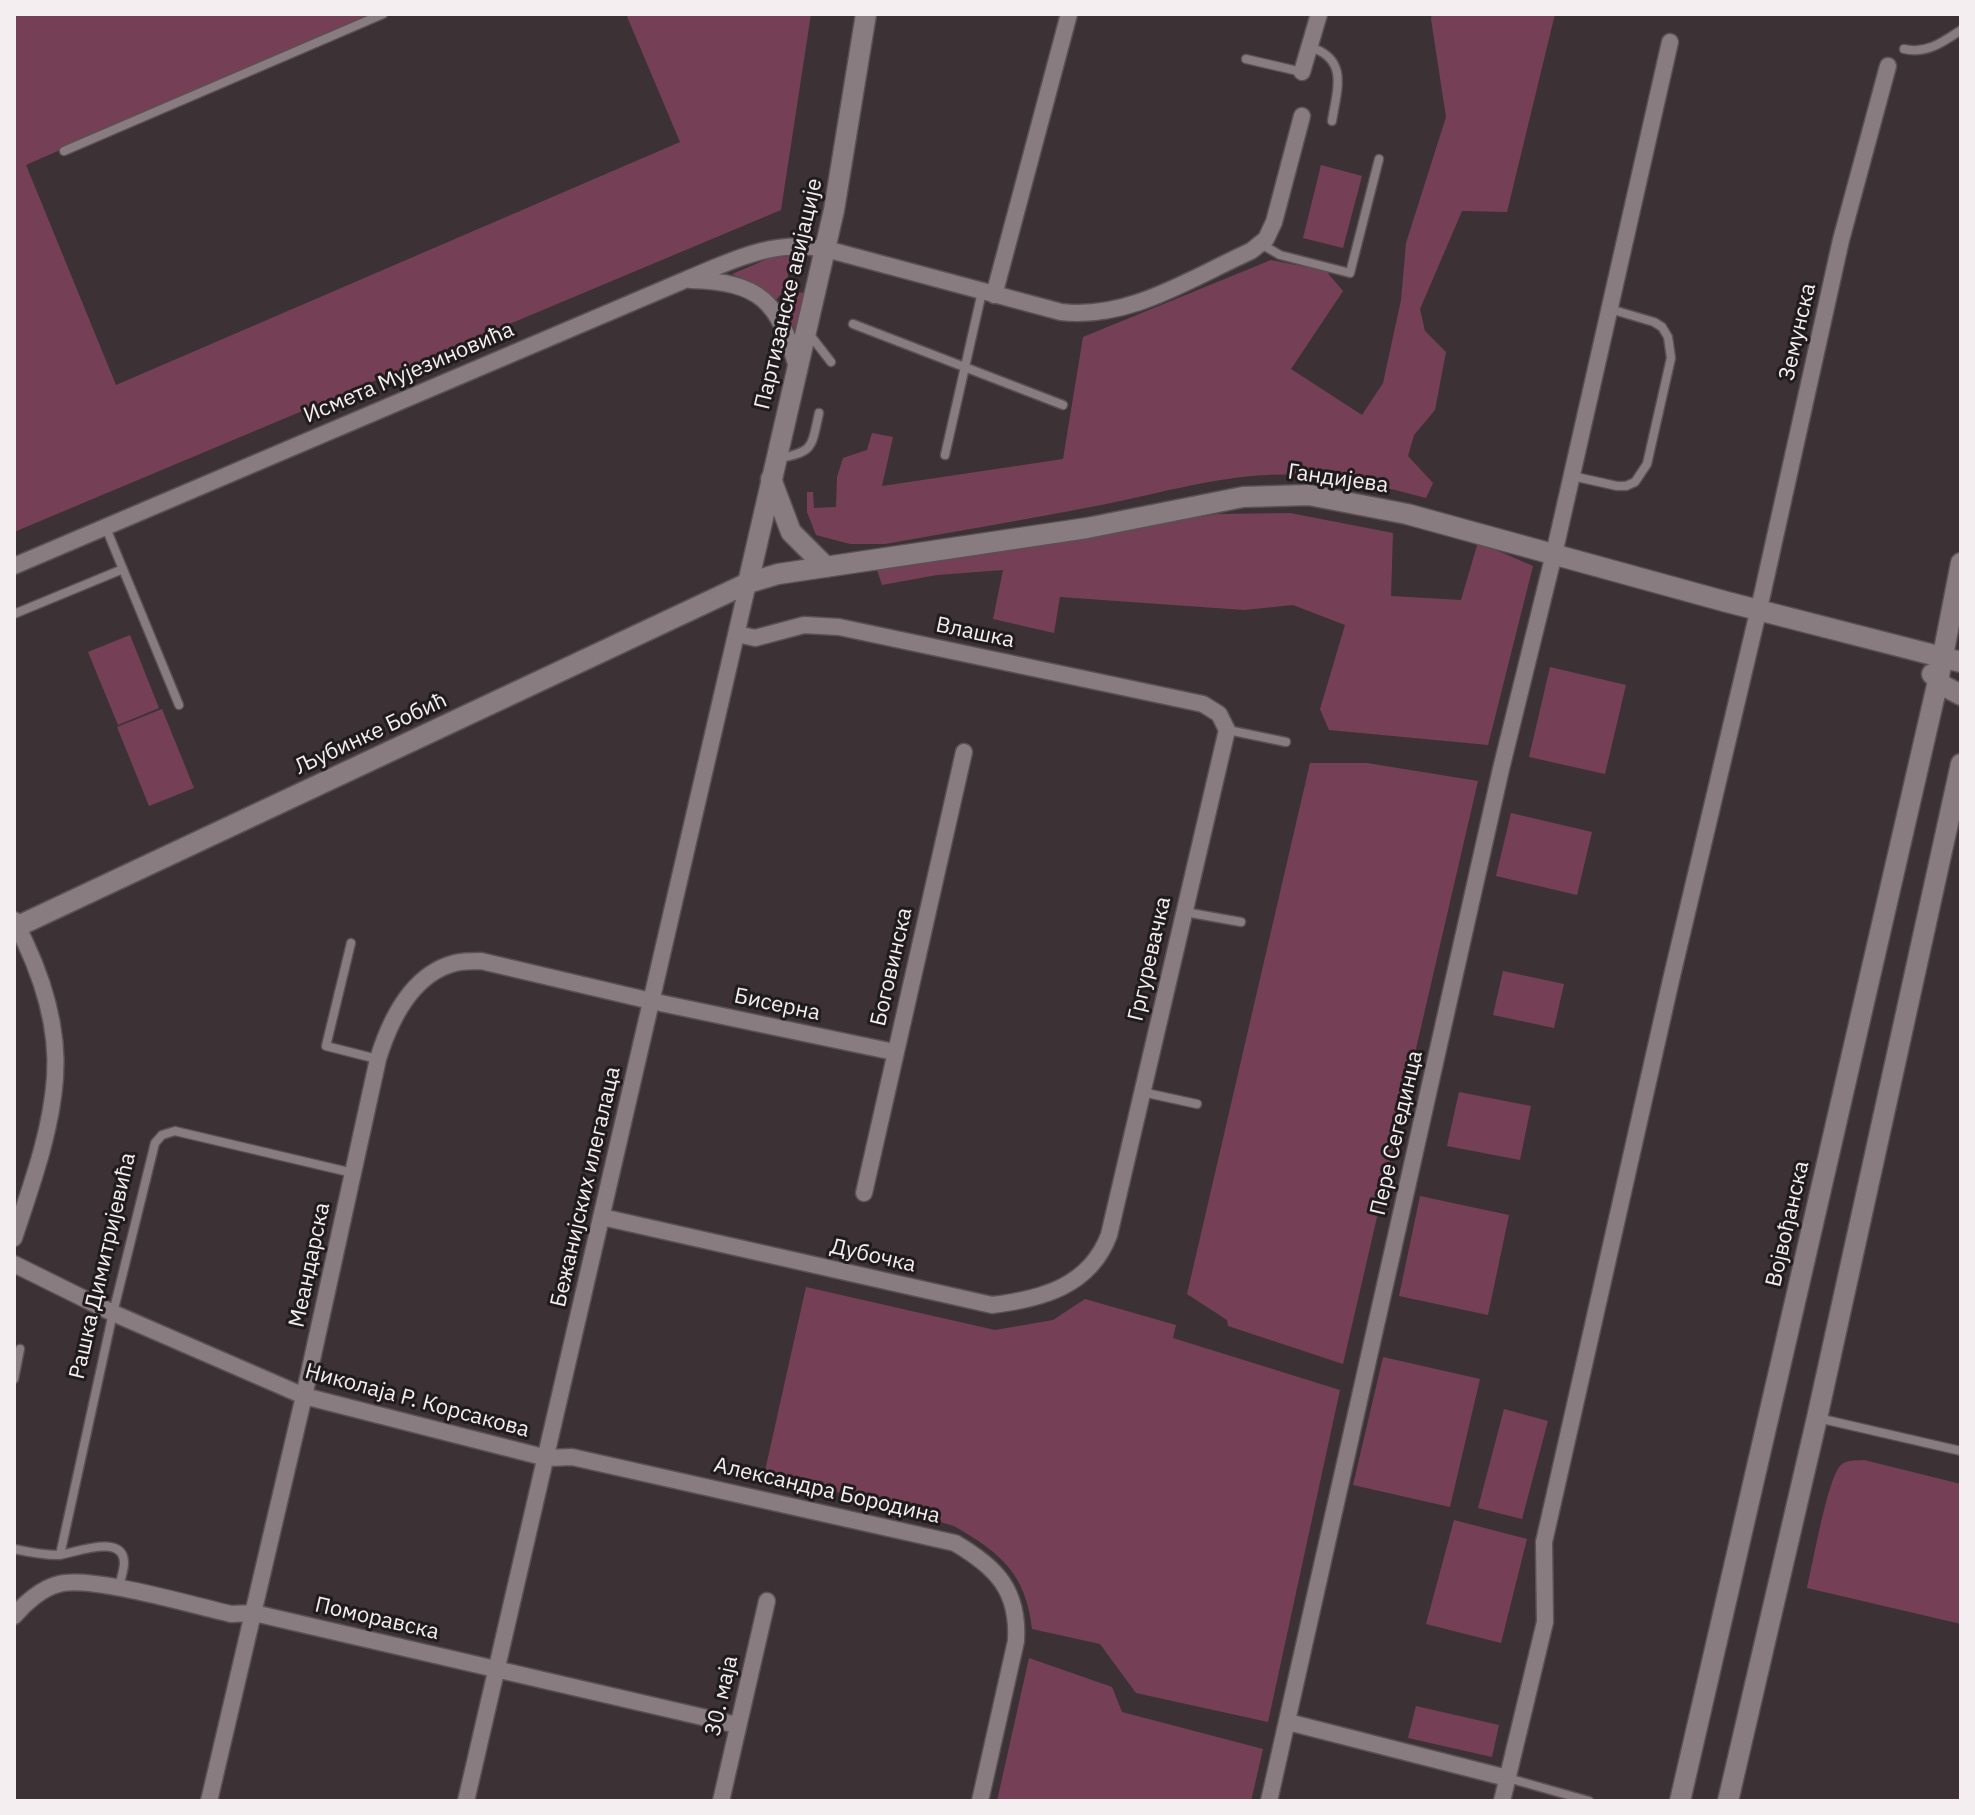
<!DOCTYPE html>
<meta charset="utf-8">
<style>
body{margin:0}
#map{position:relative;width:1975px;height:1815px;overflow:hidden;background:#3c3235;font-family:"IBM Plex Sans",sans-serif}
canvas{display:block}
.frame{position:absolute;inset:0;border:16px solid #f5eef0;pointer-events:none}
</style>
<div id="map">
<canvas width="1975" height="1815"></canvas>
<div class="frame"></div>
</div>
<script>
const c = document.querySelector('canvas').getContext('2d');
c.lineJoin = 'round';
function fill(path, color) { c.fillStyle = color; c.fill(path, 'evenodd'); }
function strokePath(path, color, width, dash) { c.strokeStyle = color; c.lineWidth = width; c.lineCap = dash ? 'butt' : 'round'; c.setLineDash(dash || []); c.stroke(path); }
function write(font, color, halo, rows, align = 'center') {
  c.font = font + ' "IBM Plex Sans",sans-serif'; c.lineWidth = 6; c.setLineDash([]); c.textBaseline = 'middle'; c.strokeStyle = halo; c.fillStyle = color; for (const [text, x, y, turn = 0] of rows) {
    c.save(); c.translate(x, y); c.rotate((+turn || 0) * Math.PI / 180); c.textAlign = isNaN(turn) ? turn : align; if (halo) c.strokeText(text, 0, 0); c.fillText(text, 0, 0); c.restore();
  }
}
const green = new Path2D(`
 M14 14H370L26 165 116 385 680 142 626 14H811L781 210 14 532Z
 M1432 14H1555L1507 212 1462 211 1420 309 1425 331 1446 352 1435 410 1414 435 1408 456 1433 483 1426 498C1385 487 1344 477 1301 475 1233 471 1167 492 1101 505 1029 519 957 531 885 544H850L816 535 807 512V492H813L814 508 836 507 837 477 843 458 867 450 872 433 893 437 882 486 1063 459 1083 337 1271 260 1326 271 1343 291 1291 369 1362 415 1383 383 1401 300 1406 243 1446 117 1431 19Z
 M1321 165 1362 176 1343 248 1303 238Z
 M791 256 786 288 775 301 759 287 732 274 770 258Z
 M795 292 806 293 795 330 783 309Z
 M1290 513 1393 533 1391 596 1461 600 1478 542 1533 566 1488 745 1329 730 1320 709 1345 625 1293 605 1244 610 1060 597 1054 633 993 619 1003 570 937 575 882 585 877 570 1217 514Z
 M130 635 159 708 118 725 88 652Z
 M1550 667 1626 685 1605 774 1529 757Z
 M162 709 194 788 149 806 117 727Z
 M1310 763H1367L1478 781 1343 1364 1228 1326 1227 1320 1187 1294Z
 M1511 813 1592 832 1577 895 1496 876Z
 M1503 971 1564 984 1554 1028 1493 1015Z
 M1459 1092 1531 1106 1520 1160 1447 1146Z
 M1420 1196 1509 1215 1488 1315 1399 1296Z
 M806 1287 995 1330 1053 1320 1085 1299 1176 1325 1173 1338 1340 1390 1268 1722 1136 1693 1100 1644 1032 1629C1026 1574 1001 1553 954 1526L765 1471Z
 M1383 1357 1480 1379 1450 1507 1353 1485Z
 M1504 1409 1548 1421 1522 1519 1478 1508Z
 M1864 1460 1961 1484V1624L1807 1588C1813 1564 1827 1481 1840 1466 1846 1459 1856 1461 1864 1460Z
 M1454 1520 1527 1539 1501 1643 1426 1624Z
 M1029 1658 1112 1687 1122 1712 1263 1749 1251 1801H997Z
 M1416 1706 1499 1725 1492 1757 1408 1738Z`);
const service = new Path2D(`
 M1310 47C1349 59 1337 89 1332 121
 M1904 49C1927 54 1943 42 1961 30
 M1246 59 1302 72
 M64 151 383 14
 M1261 244 1280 255 1350 273 1379 159
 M853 324 1063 405
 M807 331 831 362
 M945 455 982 292
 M777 459C814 451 811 449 819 413
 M1572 476 1617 486H1626L1635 482 1647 464 1671 358 1668 337 1662 327 1654 322 1610 309
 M106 528 179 705
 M14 614 123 569
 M1228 730 1286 742
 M1185 912 1241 922
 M351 943 326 1046 377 1059
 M1142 1092 1197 1104
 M14 1379 20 1349
 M1818 1418 1961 1451
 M14 1549C28 1552 43 1555 58 1555 72 1554 124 1532 124 1563 124 1571 120 1580 119 1588
 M60 1555 113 1313 155 1143 162 1135 175 1131 353 1173
 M1508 1778 1589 1801`);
const minor = new Path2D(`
 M1302 72 1319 14
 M690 280C761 282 778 301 797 367
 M994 295 1069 14
 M14 566 685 280C733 260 772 239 826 249L1061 312C1129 320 1191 278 1251 251L1266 239 1274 222 1302 116
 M14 920C39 967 59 1023 55 1078 51 1133 31 1186 14 1238
 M864 1193 964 752
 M602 1217 992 1305C1042 1299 1090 1286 1109 1235L1227 730 1219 714 1203 704 839 627 804 625 755 638 737 634
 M14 1264 113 1313 304 1396 547 1458 572 1457 955 1543C996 1567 1019 1590 1016 1641L980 1801
 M14 1616C25 1603 42 1588 59 1584 91 1575 195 1606 231 1614L254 1613 737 1725
 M1288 1722 1507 1778
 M209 1801 304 1396 378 1059C390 1020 412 974 455 963 463 961 473 961 481 961L651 1001 894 1052
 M466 1801 748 583
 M721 1801 767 1601
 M1269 1801 1501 769 1554 554 1670 42
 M1502 1801 1545 1622 1544 1542 1671 980 1763 591 1841 240 1888 66`);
const tertiary = new Path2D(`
 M748 583 834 210 866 14`);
const secondary = new Path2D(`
 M771 479 791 532 826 567
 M1932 674 1944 686 1961 695
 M14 928 748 583 778 574 1087 528 1243 497 1309 495 1407 514 1727 602 1961 662
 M1680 1801 1938 681 1961 563
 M1728 1801 1817 1418 1961 764`);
const streetNames = [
 ["Партизанске авијације",789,294,-77],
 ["Земунска",1798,332,-77],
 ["Исмета Мујезиновића",409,373,-23],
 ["Гандијева",1338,479,8],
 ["Влашка",975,633,12],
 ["Љубинке Бобић",371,734,-25],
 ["Гргуревачка",1150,959,-77],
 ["Боговинска",892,967,-77],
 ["Бисерна",777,1005,12],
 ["Пере Сегединца",1397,1133,-77],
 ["Бежанијских илегалаца",586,1187,-77],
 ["Војвођанска",1788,1224,-77],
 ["Дубочка",873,1256,13],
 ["Меандарска",310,1265,-78],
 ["Рашка Димитријевића",103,1266,-77],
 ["Николаја Р. Корсакова",417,1401,15],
 ["Александра Бородина",827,1491,13],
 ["Поморавска",377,1619,13],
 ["30. маја",722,1696,-77]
];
fill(green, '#754055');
strokePath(service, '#5a5154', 11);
strokePath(minor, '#5a5154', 19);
strokePath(tertiary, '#5a5154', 23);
strokePath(secondary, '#5a5154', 23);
strokePath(service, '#887c80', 8);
strokePath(minor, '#887c80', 16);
strokePath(tertiary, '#887c80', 20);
strokePath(secondary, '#887c80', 20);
write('22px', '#f5eef0', '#201b1d', streetNames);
</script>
